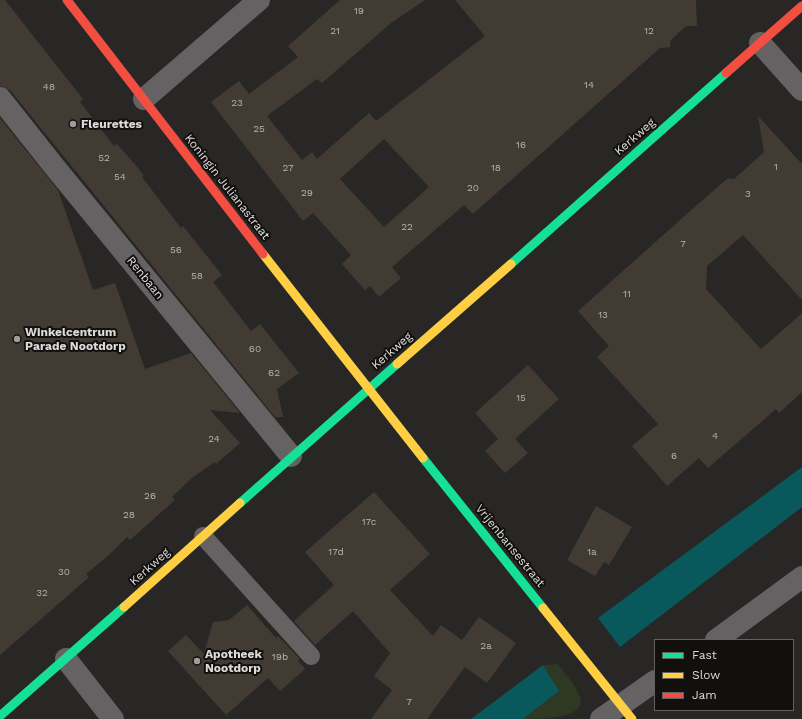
<!DOCTYPE html>
<style>
body{margin:0}
#map{position:relative;width:802px;height:719px;overflow:hidden;background:#282726;font-family:"Work Sans",sans-serif}
canvas{display:block}
.legend{position:absolute;left:654px;top:639px;width:140px;height:72px;box-sizing:border-box;background:#11100f;border:1px solid #626160;margin:0;padding:5px 7px;list-style:none;font-size:12px;color:#dcdbd9}
.legend li{display:flex;align-items:center;gap:8px;height:20px}
.legend b{width:20px;border:1px solid #626160}
</style>
<div id="map">
<canvas width="802" height="719"></canvas>
<ul class="legend">
<li><b style="height:5px;background:#16e098"></b>Fast</li>
<li><b style="height:5px;background:#ffcf43"></b>Slow</li>
<li><b style="height:5px;background:#f24e42"></b>Jam</li>
</ul>
</div>
<script>
const c = document.querySelector('canvas').getContext('2d');
c.lineJoin = 'round';
function fill(path, color) { c.fillStyle = color; c.fill(path, 'evenodd'); }
function strokePath(path, color, width, dash) { c.strokeStyle = color; c.lineWidth = width; c.lineCap = dash ? 'butt' : 'round'; c.setLineDash(dash || []); c.stroke(path); }
function write(font, color, halo, rows, align = 'center') {
  c.font = font + ' "Work Sans",sans-serif'; c.lineWidth = 4; c.setLineDash([]); c.textBaseline = 'middle'; c.strokeStyle = halo; c.fillStyle = color; for (const [text, x, y, turn = 0] of rows) {
    c.save(); c.translate(x, y); c.rotate((+turn || 0) * Math.PI / 180); c.textAlign = isNaN(turn) ? turn : align; if (halo) c.strokeText(text, 0, 0); c.fillText(text, 0, 0); c.restore();
  }
}
const green = new Path2D(`
 M558 664C564 673 575 684 579 695 591 719 540 719 523 719L559 691 543 665Z`);
const water = new Path2D(`
 M802 467V507L620 647 598 618Z
 M543 665 559 691 523 719H471Z`);
const building = new Path2D(`
 M0 0H5L83 99 80 102 114 146 117 144 138 168 144 176 142 177 161 202 181 228 183 226 222 275 213 282 251 331 260 324 299 373 277 389 283 417H275L10 90 0 86Z
 M340 0H425L391 23 322 83 317 79 267 116 302 160 312 152 317 159 369 113 376 121 485 36 455 0H696L697 26H686L671 40 670 47 660 48 473 214 464 205 392 267 401 278 379 297 370 286 365 290 342 264 351 255 313 213 303 221 211 102 239 81 249 94 298 57 288 46ZM384 139 429 187 384 227 340 179Z
 M758 116 802 164V300L743 235 707 266 706 289 761 349 802 313V392L779 413 776 409 708 468 699 458 667 486 632 446 658 424 597 357 609 346 578 311 697 205 728 178 734 179 764 152Z
 M0 118 58 190 93 290 115 283 145 369 191 353 240 413 210 410 240 443 216 464 215 462 192 478 172 497 175 500 130 540 127 537 110 554 86 574 89 577 0 655Z
 M528 365 559 399 515 439 528 453 505 473 485 451 498 439 475 413Z
 M374 492 430 554 390 590 433 636 441 625 462 640 479 617 516 643 487 683 465 667 427 719H371L392 690 374 676 390 653 353 611 315 645 294 621 334 585 305 552Z
 M596 506 632 527 609 565 604 562 595 576 567 560Z
 M247 605 276 638 278 636 300 659 298 661 305 669 280 691 268 678 226 715 168 651 186 635 204 654 213 622 229 620Z`);
const lane = new Path2D(`
 M203 536 311 656`);
const street = new Path2D(`
 M760 43 802 90
 M0 98 53 165 291 456
 M144 99 259 0
 M716 640 802 577
 M66 659 113 719
 M601 719 655 681`);
const fast = new Path2D(`
 M511 264 726 73
 M423 458 543 608
 M240 503 397 364
 M0 716 124 607`);
const slow = new Path2D(`
 M263 254 423 458
 M397 364 511 264
 M124 607 240 503
 M543 608 632 719`);
const jam = new Path2D(`
 M67 0 263 254
 M726 73 802 6`);
const markers = [
 [73,124,4,"#9d9c9a"],
 [17,339,4,"#9d9c9a"],
 [197,661,4,"#9d9c9a"]
];
const numberNames = [
 ["19",359,11],
 ["21",335,31],
 ["12",649,31],
 ["14",589,85],
 ["48",49,87],
 ["23",237,103],
 ["25",259,129],
 ["16",521,145],
 ["52",104,158],
 ["1",776,167],
 ["27",288,168],
 ["18",496,168],
 ["54",120,177],
 ["20",473,188],
 ["29",307,193],
 ["3",748,194],
 ["22",407,227],
 ["7",683,244],
 ["56",176,250],
 ["58",197,276],
 ["11",627,294],
 ["13",603,315],
 ["60",255,349],
 ["62",274,373],
 ["15",521,398],
 ["4",715,436],
 ["24",214,439],
 ["6",674,456],
 ["26",150,496],
 ["28",129,515],
 ["17c",369,522],
 ["17d",336,552],
 ["1a",592,552],
 ["30",64,572],
 ["32",42,593],
 ["2a",486,646],
 ["19b",280,657],
 ["7",409,702]
];
const poiNames = [
 ["Fleurettes",81,124],
 ["Winkelcentrum",25,332],
 ["Parade Nootdorp",25,346],
 ["Apotheek",205,654],
 ["Nootdorp",205,668]
];
const streetNames = [
 ["Kerkweg",635,137,-41],
 ["Koningin Julianastraat",227,187,52],
 ["Renbaan",145,278,51],
 ["Kerkweg",392,351,-41],
 ["Vrijenbansestraat",510,546,51],
 ["Kerkweg",150,567,-42]
];
fill(green, '#2d3923');
fill(water, '#09585c');
fill(building, '#423b33');
strokePath(lane, '#646262', 18);
strokePath(street, '#646262', 22);
strokePath(fast, '#16e098', 9);
strokePath(slow, '#ffcf43', 9);
strokePath(jam, '#f24e42', 9);
for (const [x, y, r, color] of markers) { const dot = new Path2D(); dot.arc(x, y, r, 0, 2 * Math.PI); c.fillStyle = color; c.fill(dot); strokePath(dot, '#11100f', 1.5); }
write('10px', '#b6b3b0', null, numberNames);
write('bold 12px', '#dcdbd9', '#11100f', poiNames, 'left');
write('12px', '#dcdbd9', '#11100f', streetNames);
</script>
